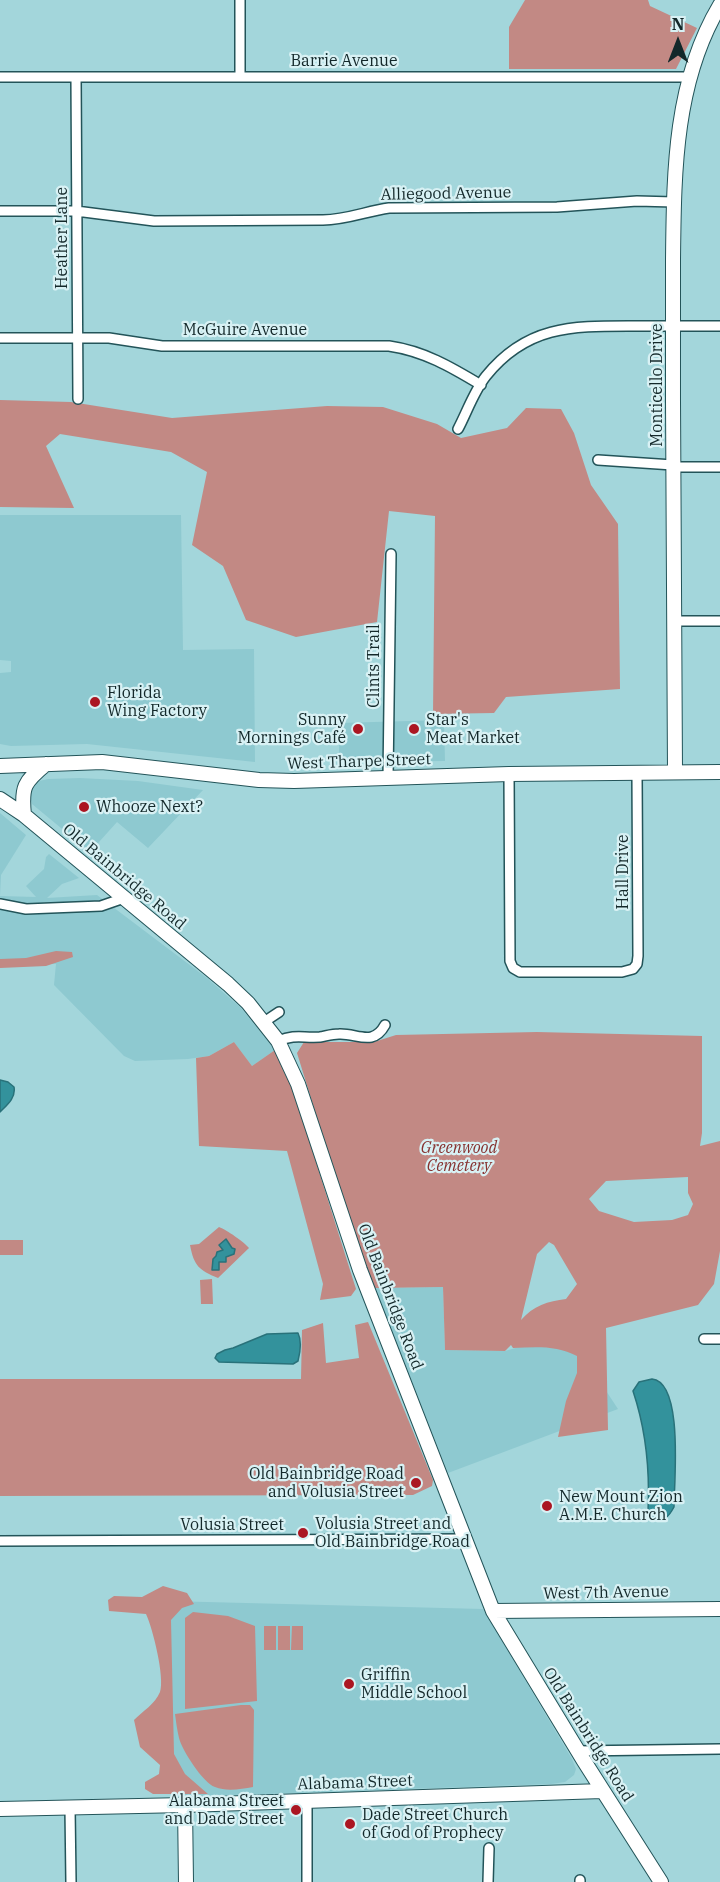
<!DOCTYPE html>
<meta charset="utf-8">
<style>
body{margin:0}
#map{position:relative;width:720px;height:1882px;overflow:hidden;background:#a3d6db;font-family:"IBM Plex Serif",serif}
canvas{display:block}
.north{position:absolute;left:648px;top:12px;width:60px;height:60px;-webkit-text-stroke:4px #d8f1f4;paint-order:stroke;rotate:0deg;font-size:16px;font-weight:700;line-height:24px;text-align:center;color:#13282a}
.north::after{content:'';display:block;margin:auto;width:21px;height:27px;background:#13282a;clip-path:polygon(50% 0,100% 100%,50% 72%,0 100%)}
</style>
<div id="map">
<canvas width="720" height="1882"></canvas>
<div class="north">N</div>
</div>
<script>
const c = document.querySelector('canvas').getContext('2d');
c.lineJoin = 'round';
function fill(path, color) { c.fillStyle = color; c.fill(path, 'evenodd'); }
function strokePath(path, color, width, dash) { c.strokeStyle = color; c.lineWidth = width; c.lineCap = dash ? 'butt' : 'round'; c.setLineDash(dash || []); c.stroke(path); }
function write(font, color, halo, rows, align = 'center') {
  c.font = font + ' "IBM Plex Serif",serif'; c.lineWidth = 4.5; c.setLineDash([]); c.textBaseline = 'middle'; c.strokeStyle = halo; c.fillStyle = color; for (const [text, x, y, turn = 0] of rows) {
    c.save(); c.translate(x, y); c.rotate((+turn || 0) * Math.PI / 180); c.textAlign = isNaN(turn) ? turn : align; if (halo) c.strokeText(text, 0, 0); c.fillText(text, 0, 0); c.restore();
  }
}
const built = new Path2D(`
 M0 515H181L183 650 254 649 255 762 87 744 11 746 0 744V673L11 672V661L0 660Z
 M444 720 445 761 339 762V723Z
 M80 778 138 781 203 790 148 848 117 822 90 852 32 804 30 797 34 786 39 781 48 779Z
 M0 813 26 835 1 875 0 896 36 897 26 886 44 869 46 857 49 854 79 878 62 884 47 898 97 895 207 978 241 1008 275 1050 252 1066 234 1042 209 1056 188 1059 135 1061 124 1056 54 985 56 964H0Z
 M443 1287 445 1350 505 1351 568 1333 618 1409 448 1473 375 1288Z
 M167 1601 483 1609 572 1759 576 1769 574 1775 565 1782 551 1784 175 1797Z`);
const green = new Path2D(`
 M525 0H648L650 6 697 28 676 69H509V27Z
 M0 400 71 402 172 418 327 406 383 407 437 424 461 438 507 428 526 408 561 409 574 433 591 485 618 524 620 689 506 697 494 713 433 714 435 516 389 511 377 622 296 637 246 620 223 566 192 545 207 472 171 452 60 434 46 446 74 508 0 507Z
 M56 951 72 952 73 957 46 966 0 968V959L26 958Z
 M537 1032 702 1036V1133L700 1146 720 1141V1251L714 1284 698 1305 606 1328 608 1430 558 1437 566 1401 577 1373V1356C557 1345 535 1347 513 1348L511 1345 505 1351 445 1350 443 1287 375 1288 351 1228 297 1053 304 1042H374L396 1035ZM688 1177V1193L693 1204 688 1215 672 1220 634 1222 599 1211 589 1199 606 1181ZM549 1242 554 1245 577 1284 566 1299C548 1301 533 1306 521 1320L537 1254Z
 M234 1042 252 1066 275 1050 292 1086 356 1289 351 1296 320 1300 323 1284 287 1151 199 1146 196 1058 209 1056Z
 M219 1227C227 1230 244 1242 249 1248L218 1278C199 1270 194 1266 190 1245L199 1244Z
 M0 1240H23V1255H0Z
 M212 1279 213 1304H201L200 1280Z
 M368 1322 433 1480 432 1486 413 1495 0 1496V1379H301L302 1330 323 1323 326 1363 359 1358 355 1325Z
 M163 1586 187 1593 194 1604 182 1608 171 1620 174 1754 185 1774 208 1794H153L145 1789V1782L159 1774 160 1765 140 1747 134 1720C143 1711 155 1704 160 1692 165 1678 153 1629 146 1614L109 1611 108 1600 114 1596 142 1597Z
 M193 1612 228 1616 255 1626 257 1701 185 1709V1618Z
 M264 1626H276V1650H264Z
 M278 1626H290V1650H278Z
 M292 1626H303V1650H291Z
 M241 1705H250L254 1710 253 1787C241 1789 227 1792 215 1787 203 1783 182 1750 179 1738 177 1730 176 1721 175 1714Z`);
const water = new Path2D(`
 M0 1080 8 1082 14 1087C16 1098 7 1105 0 1112Z
 M226 1239 232 1248 235 1249 234 1254 226 1257V1262H219V1270H212L213 1259 216 1256 217 1252 223 1250 219 1245Z
 M298 1333C302 1341 300 1353 298 1361L293 1364 219 1362 215 1358 217 1354 225 1350 233 1348 267 1334Z
 M652 1379C684 1382 674 1483 674 1507 668 1518 665 1521 652 1518L648 1511C650 1470 646 1430 633 1391L639 1382Z`);
const street = new Path2D(`
 M0 77H689
 M76 77 78 399
 M240 77V0
 M0 211H76L154 221 323 220C346 220 367 211 389 208L557 207 637 201 674 202
 M0 338H109L162 346H389C424 351 451 367 481 385
 M458 429C467 412 474 391 486 376 527 325 573 326 632 326 662 326 691 326 720 326
 M598 460 673 465
 M673 467H720
 M674 621H720
 M509 774 510 961 513 968 520 972H622L633 969 637 964 638 956 637 773
 M388 778 391 554
 M0 904 26 909 101 906 124 898
 M264 1022 279 1012
 M278 1041C296 1034 301 1038 320 1037 326 1036 332 1034 339 1034 357 1033 373 1047 385 1025
 M704 1339H720
 M0 1541 465 1539
 M577 1751 720 1749
 M307 1802V1882
 M70 1808 71 1882
 M580 1880V1882
 M488 1882 489 1848`);
const secondary = new Path2D(`
 M0 766 102 762 259 780 294 781 509 774 720 772
 M675 772C674 649 673 525 673 401 673 354 673 307 673 260 674 173 674 82 720 5
 M0 799 24 815 228 984 248 1003 278 1041 298 1084 360 1270 493 1611 584 1761 661 1882
 M24 815C21 787 24 782 46 764
 M493 1611 720 1609
 M185 1805 186 1882
 M0 1809 185 1805 602 1791`);
const markers = [
 [95,702,6,"#ab1622"],
 [358,729,6,"#ab1622"],
 [414,729,6,"#ab1622"],
 [84,807,6,"#ab1622"],
 [416,1483,6,"#ab1622"],
 [547,1506,6,"#ab1622"],
 [303,1533,6,"#ab1622"],
 [349,1684,6,"#ab1622"],
 [296,1810,6,"#ab1622"],
 [350,1824,6,"#ab1622"]
];
const streetNames = [
 ["Barrie Avenue",344,61],
 ["Alliegood Avenue",446,194,-1],
 ["Heather Lane",62,238,-90],
 ["McGuire Avenue",245,330],
 ["Monticello Drive",657,385,-90],
 ["Clints Trail",374,666,-90],
 ["West Tharpe Street",359,762,-2],
 ["Hall Drive",623,872,-90],
 ["Old Bainbridge Road",124,877,40],
 ["Old Bainbridge Road",390,1297,69],
 ["Volusia Street",232,1525],
 ["West 7th Avenue",606,1593,-1],
 ["Old Bainbridge Road",588,1735,58],
 ["Alabama Street",355,1783,-2]
];
const poiNames = [
 ["Florida",107,693],
 ["Wing Factory",107,711],
 ["Sunny",346,720,"right"],
 ["Mornings Café",346,738,"right"],
 ["Star's",426,720],
 ["Meat Market",426,738],
 ["Whooze Next?",96,807],
 ["Old Bainbridge Road",404,1474,"right"],
 ["and Volusia Street",404,1492,"right"],
 ["New Mount Zion",559,1497],
 ["A.M.E. Church",559,1515],
 ["Volusia Street and",315,1524],
 ["Old Bainbridge Road",315,1542],
 ["Griffin",361,1675],
 ["Middle School",361,1693],
 ["Alabama Street",284,1801,"right"],
 ["and Dade Street",284,1819,"right"],
 ["Dade Street Church",362,1815],
 ["of God of Prophecy",362,1833]
];
const parkNames = [
 ["Greenwood",459,1148],
 ["Cemetery",459,1166]
];
fill(built, '#8ec9d0');
fill(green, '#c28984');
fill(water, '#33929c');
strokePath(water, '#29727a', 1.5);
strokePath(street, '#235459', 12);
strokePath(secondary, '#235459', 16);
strokePath(street, '#fff', 9);
strokePath(secondary, '#fff', 14);
for (const [x, y, r, color] of markers) { const dot = new Path2D(); dot.arc(x, y, r, 0, 2 * Math.PI); c.fillStyle = color; c.fill(dot); strokePath(dot, '#d8f1f4', 2); }
write('16px', '#13282a', '#d8f1f4', streetNames);
write('16px', '#13282a', '#d8f1f4', poiNames, 'left');
write('italic 16px', '#86302e', '#d8f1f4', parkNames);
</script>
